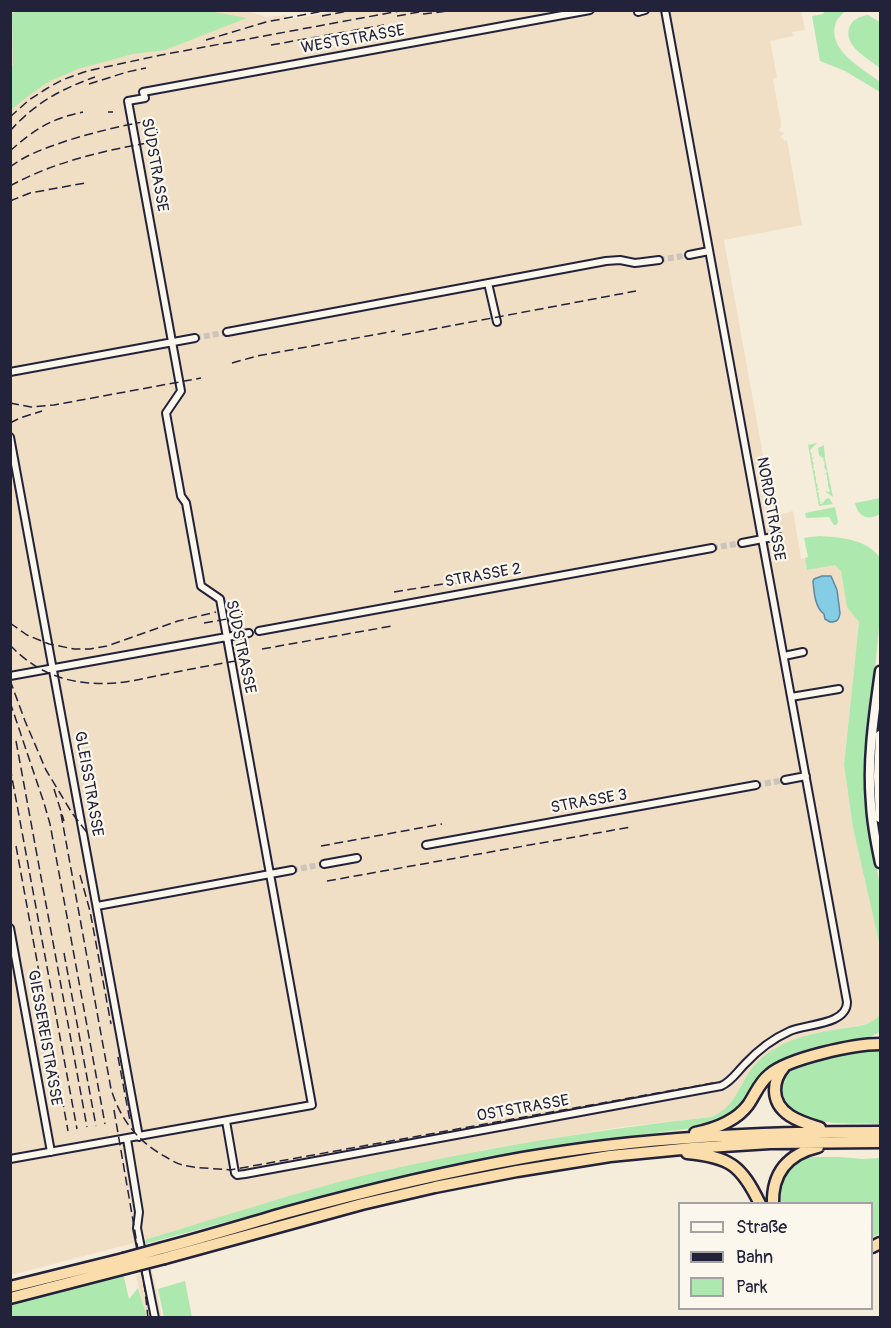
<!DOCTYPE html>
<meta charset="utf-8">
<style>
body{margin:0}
#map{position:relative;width:891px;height:1328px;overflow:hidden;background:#f6ecda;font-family:Pangolin,sans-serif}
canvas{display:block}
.frame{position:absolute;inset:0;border:12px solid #22223b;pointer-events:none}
.legend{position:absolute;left:678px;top:1202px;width:195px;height:108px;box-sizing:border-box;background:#fbf7ec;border:2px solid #a4a2a5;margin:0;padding:8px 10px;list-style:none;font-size:18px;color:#22223b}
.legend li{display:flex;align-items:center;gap:12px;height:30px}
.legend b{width:30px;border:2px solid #a4a2a5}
</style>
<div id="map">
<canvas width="891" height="1328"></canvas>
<div class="frame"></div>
<ul class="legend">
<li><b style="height:8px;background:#fbf7ec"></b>Straße</li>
<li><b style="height:8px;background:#22223b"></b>Bahn</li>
<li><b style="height:16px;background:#ade9ae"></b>Park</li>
</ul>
</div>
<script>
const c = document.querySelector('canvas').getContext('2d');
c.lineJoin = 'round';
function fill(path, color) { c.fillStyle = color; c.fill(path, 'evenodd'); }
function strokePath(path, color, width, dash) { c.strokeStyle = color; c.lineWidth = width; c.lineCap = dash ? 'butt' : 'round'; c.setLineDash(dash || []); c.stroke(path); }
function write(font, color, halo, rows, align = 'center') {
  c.font = font + ' Pangolin,sans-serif'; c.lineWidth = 4.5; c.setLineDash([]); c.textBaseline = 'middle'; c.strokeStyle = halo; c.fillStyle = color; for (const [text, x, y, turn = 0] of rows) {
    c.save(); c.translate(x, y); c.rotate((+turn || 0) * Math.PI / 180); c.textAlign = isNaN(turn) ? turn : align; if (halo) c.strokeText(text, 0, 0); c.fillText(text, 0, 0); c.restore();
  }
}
const built = new Path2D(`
 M244 10 266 17 286 15 288 20 341 10 801 11 805 30 792 32 793 36 770 41 777 77 773 79 781 123V128L778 129 781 132H783L784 134 782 135 780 138H783L784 141 787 140 802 225 724 240 774 516 793 511 801 559 805 558 807 569 835 564 841 571 848 607 859 622 844 765 853 828 880 947V1015L871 1022 855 1027 834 1030 806 1036 747 1075 737 1095 727 1107 718 1115 711 1117 621 1127 483 1150 366 1176 144 1240 157 1290 162 1317H143V1304L136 1276 140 1273 134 1243 11 1275V11Z`);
const green = new Path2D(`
 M203 10 247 18 165 50 133 54 78 69 50 81 28 96 11 110 10 69 13 65 12 14 16 11Z
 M825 11H845C842 14 838 18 836 22 826 50 862 68 880 82V92L845 71 820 61 812 16 823 14Z
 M868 15 880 22V68C868 58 844 47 849 28 852 19 859 17 868 15Z
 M817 443 810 450 812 455 811 456 813 458 812 460 814 464 813 466 814 467 813 469 815 471V476L816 477V482L818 486 817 488 819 489 817 491 819 493V498L820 499 819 501 821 502 820 504H822L826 499 829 498 833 504 819 506 808 445Z
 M824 445 825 459 833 497 826 492V491L829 492 830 491 828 486V481L827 480V475L825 474 827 472 824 467 825 465 824 464 825 462 823 461 824 459 819 455 818 448Z
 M880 498V514C868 521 858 517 855 503Z
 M835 507 838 522 836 525H834L829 517 806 518 805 513Z
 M819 536C839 537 868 539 880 558V616L866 767 868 819 880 886V947L853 828 844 765 859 622 847 607 841 571 835 565 807 570 805 558 808 557 804 538Z
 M880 1015V1032L864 1040 785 1060 775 1066 736 1113 702 1127 555 1146 449 1166 326 1195 145 1244 144 1240C218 1218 291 1194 366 1175 480 1148 595 1130 711 1117 730 1110 737 1093 746 1077 753 1065 764 1054 776 1048 792 1038 814 1033 833 1030 850 1027 867 1028 880 1015Z
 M880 1047V1124C852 1123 778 1129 779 1087 779 1076 790 1068 799 1064 822 1054 856 1051 880 1047Z
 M809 1157H840L862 1159 880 1158V1233L872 1238V1204L781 1203C780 1189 784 1173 796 1163 799 1160 805 1159 809 1157Z
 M123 1273 129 1299 138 1288 147 1317 11 1318V1304Z
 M185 1281 192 1317H164L158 1289Z`);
const water = new Path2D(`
 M822 576H831L837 590 840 613C839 620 837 622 830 622L825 619 824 614C815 607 814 593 813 581L814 579Z`);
const minorTunnel = new Path2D(`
 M659 260 689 255
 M195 338 227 332
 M712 548 742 543
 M756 785 785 780
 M292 870 324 864`);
const minor = new Path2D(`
 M638 10V12L645 10
 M689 255 709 251
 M488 283 497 322
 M227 332 606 261 620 260 635 263 659 260
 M10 372 195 338
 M10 437 139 1137
 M742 543 778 536
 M259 631 712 548
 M784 656 803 652
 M10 676 249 633
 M791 697 839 689
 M785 780 806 776
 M426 845 756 785
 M324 864 357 858
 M97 906 292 870
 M10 928 51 1152
 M226 1121 235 1173 237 1175 245 1174 721 1086C731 1082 737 1072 745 1064 758 1050 772 1039 790 1031 806 1024 847 1025 847 1002L665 10
 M127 1139 139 1212 137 1228 155 1318
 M10 1159 312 1105 220 599 201 586 186 503 181 496 166 413 181 391 128 101 145 98 143 92 590 10`);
const secondary = new Path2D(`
 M880 671C874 715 867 760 871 804 872 824 876 844 880 863
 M880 735 878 776 880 818`);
const motorway = new Path2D(`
 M784 1067C778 1074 775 1081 775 1090 775 1114 800 1122 820 1128
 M695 1133C714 1129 736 1121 748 1105 755 1095 759 1083 769 1075 788 1058 855 1044 880 1044
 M687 1153C730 1157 741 1165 760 1204
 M773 1204C772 1173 788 1154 818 1147
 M872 1247 880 1243
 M163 1248C205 1237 247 1224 289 1212 366 1191 445 1172 523 1158 642 1137 761 1132 880 1132
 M165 1258 362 1204 435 1187 517 1171 610 1156 692 1148 770 1143 880 1142
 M10 1287 123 1259
 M10 1298 126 1268`);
const rail = new Path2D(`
 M423 14 457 10
 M322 16 354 10
 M397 16 430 10
 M206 40 266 22 329 10
 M271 45 384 25
 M89 84 127 72 146 68
 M108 112H113
 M10 117 29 100 46 89 62 80 87 71 161 55 405 10
 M10 131C35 103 61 89 95 77
 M10 151C35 129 50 119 83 112
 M10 167C27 154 46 148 66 141 95 132 124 125 154 120
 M10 186C55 161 107 150 158 141
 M10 201 30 193 85 183
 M402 335 636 291
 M232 363 257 356 395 331
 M10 403 31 407 54 405 201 378
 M10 423 20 418 42 411
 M394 592 443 584 460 583
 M10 623 27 635 49 644 74 649H90L107 646 178 621 216 612
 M204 623 244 616
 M10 645C39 676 74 686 116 683 132 682 149 677 166 674 195 668 224 663 253 658
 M262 649 392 626
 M10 680 25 721 46 770 72 813 88 834
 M10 702 44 803 50 824 105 1124
 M16 741 87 1127
 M10 767 77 1129
 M54 789 64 821
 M61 814 111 1089C120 1119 138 1142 166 1157 171 1160 177 1164 183 1165 198 1169 215 1168 230 1170L713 1083
 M16 846 68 1131
 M321 846 442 824
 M80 875 90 911 111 1024
 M327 881 631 827
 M64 953 96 1126
 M118 1057 130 1121
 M114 1110 145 1290 148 1318`);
const motorwayBridge = new Path2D(`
 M123 1259 163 1248
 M126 1268 165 1258`);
const streetNames = [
 ["WESTSTRASSE",353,40,-10],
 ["SÜDSTRASSE",154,165,80],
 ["NORDSTRASSE",770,509,80],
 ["STRASSE 2",483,576,-10],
 ["SÜDSTRASSE",240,647,78],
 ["GLEISSTRASSE",88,784,80],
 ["STRASSE 3",589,802,-10],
 ["GIESSEREISTRASSE",44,1038,80],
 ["OSTSTRASSE",523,1109,-10]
];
fill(built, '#f0dfc5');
fill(green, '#ade9ae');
fill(water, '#84cde5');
strokePath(water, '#5d89a1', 1.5);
strokePath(minorTunnel, '#ccc4ba', 6, [6, 3]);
strokePath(minor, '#22223b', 10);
strokePath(secondary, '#22223b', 13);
strokePath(motorway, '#22223b', 15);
strokePath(minor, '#fbf7ec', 6);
strokePath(secondary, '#fbf7ec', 8);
strokePath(motorway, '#faddab', 10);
strokePath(rail, '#22223b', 1.5, [9, 4.5]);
strokePath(motorwayBridge, '#22223b', 15, []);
strokePath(motorwayBridge, '#faddab', 10);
write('16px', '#22223b', '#fbf7ec', streetNames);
</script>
